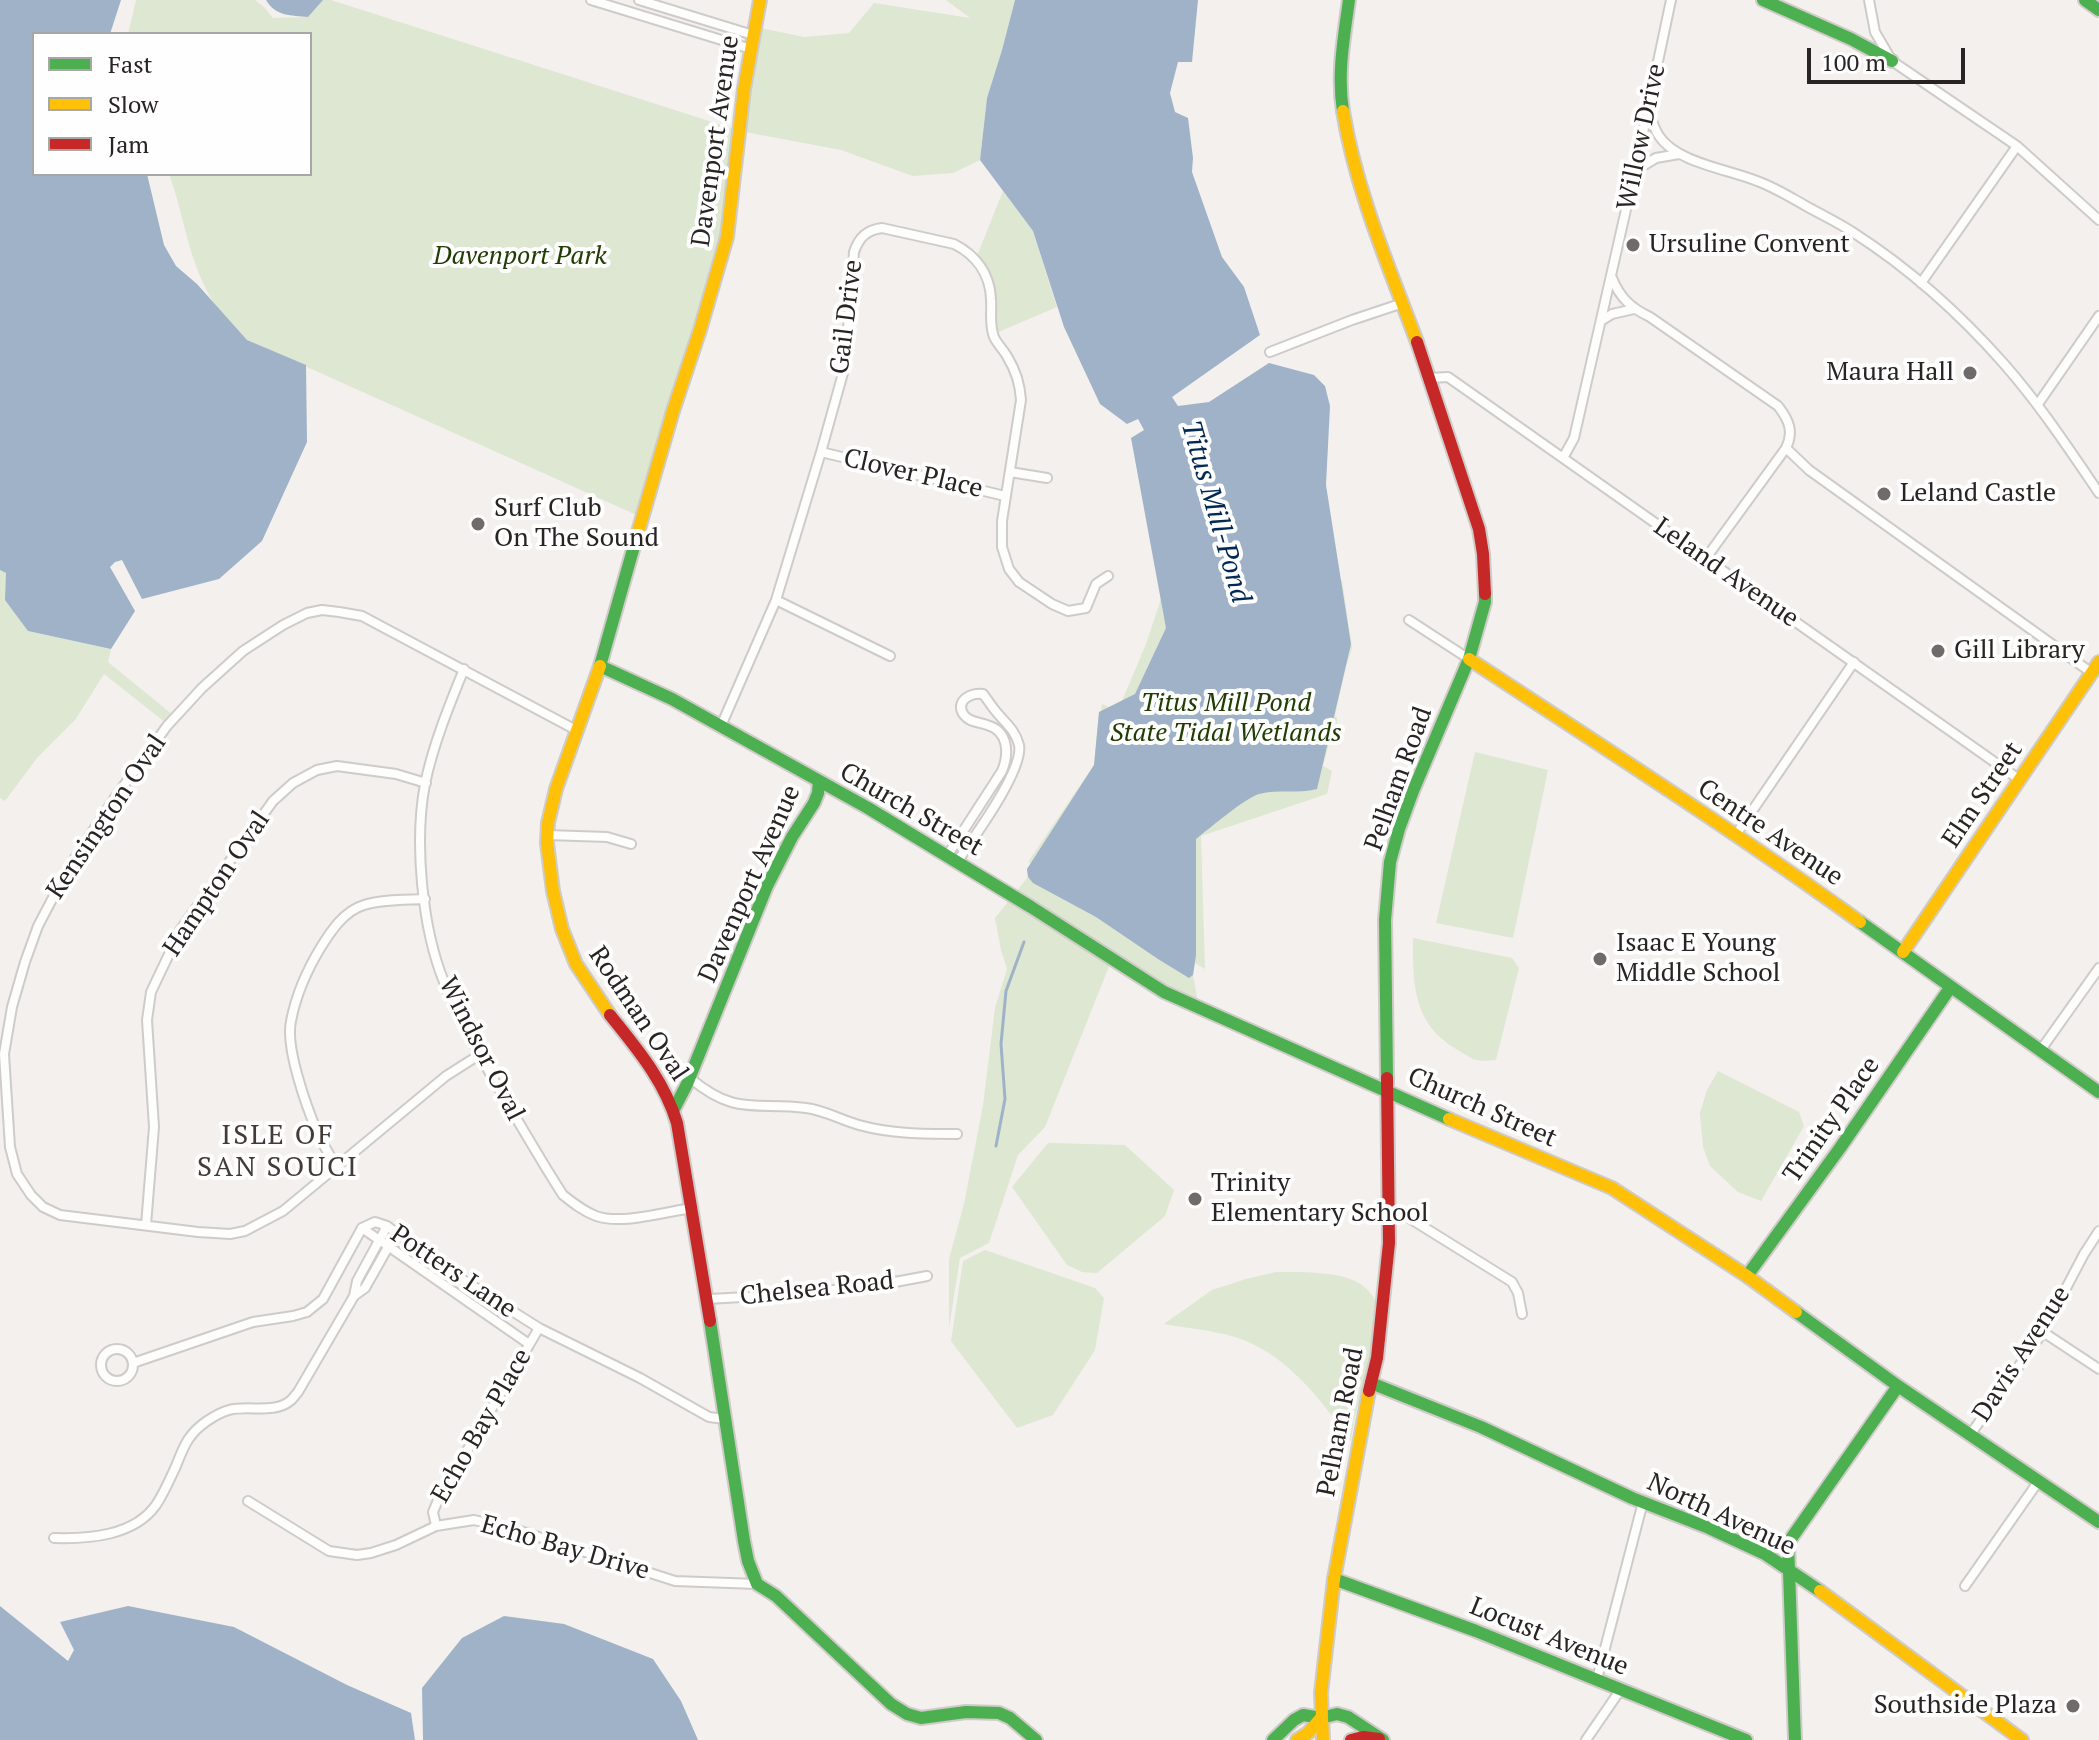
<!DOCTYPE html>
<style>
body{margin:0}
#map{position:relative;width:2099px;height:1740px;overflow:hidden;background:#f4f0ed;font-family:"PT Serif",serif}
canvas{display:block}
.legend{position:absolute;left:32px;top:32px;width:280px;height:144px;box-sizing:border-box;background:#fefefe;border:2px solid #a8a7a6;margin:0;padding:10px 14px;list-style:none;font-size:24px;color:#282423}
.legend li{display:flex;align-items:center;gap:16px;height:40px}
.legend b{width:40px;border:2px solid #a8a7a6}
.scale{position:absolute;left:1807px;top:48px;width:158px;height:36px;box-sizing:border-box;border:4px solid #282423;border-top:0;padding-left:10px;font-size:24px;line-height:28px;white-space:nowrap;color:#282423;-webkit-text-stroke:6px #fefefe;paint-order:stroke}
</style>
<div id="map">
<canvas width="2099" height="1740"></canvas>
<ul class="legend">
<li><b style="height:10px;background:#4caf50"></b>Fast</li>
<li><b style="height:10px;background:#ffc107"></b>Slow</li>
<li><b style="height:10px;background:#c62828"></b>Jam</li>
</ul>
<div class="scale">100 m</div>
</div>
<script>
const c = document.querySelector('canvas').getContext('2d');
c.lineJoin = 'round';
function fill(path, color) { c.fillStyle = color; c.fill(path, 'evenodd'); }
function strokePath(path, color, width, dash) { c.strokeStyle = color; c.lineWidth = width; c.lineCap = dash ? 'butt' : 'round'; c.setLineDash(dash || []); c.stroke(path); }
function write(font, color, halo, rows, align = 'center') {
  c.font = font + ' "PT Serif",serif'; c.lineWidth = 8; c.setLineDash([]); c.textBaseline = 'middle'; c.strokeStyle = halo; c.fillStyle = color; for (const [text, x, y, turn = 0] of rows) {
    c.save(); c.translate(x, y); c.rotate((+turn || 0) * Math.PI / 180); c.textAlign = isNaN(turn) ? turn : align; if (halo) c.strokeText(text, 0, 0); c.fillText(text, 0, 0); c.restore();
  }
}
const green = new Path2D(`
 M136 0H255L264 7 273 18 308 17 323 0H331L734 129 751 26 804 37 849 33 874 3 970 18 946 0H1015L1002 50 987 98 980 160 953 173 913 176 841 150 734 130 721 233 641 517 247 340C237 329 225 319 217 308 188 264 186 221 169 174H310V34H128Z
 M1003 191 1033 231 1057 307 996 333 988 273 977 256Z
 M1154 560 1342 580 1352 648 1346 667 1335 716 1337 718V725L1329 743 1323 766 1332 771 1327 794 1201 836 1205 969 1195 963 1193 975 1199 1009 1112 959 1045 1127 1018 1155 989 1243 960 1258 949 1328V1259L964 1204 983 1105 995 1008 1007 969 1001 950 995 918 1028 877 1027 869 1031 864 1028 862 1094 765 1099 712 1101 711 1102 704 1109 707 1122 701 1146 644 1161 599Z
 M0 570 6 573 28 631 111 649 108 662 173 715 166 723 104 674 75 720 37 758 5 801 0 798Z
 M1475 752 1548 770 1513 938 1436 923Z
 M1413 938 1512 958 1519 968 1496 1060C1473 1062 1475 1060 1456 1049 1412 1023 1413 983 1413 938Z
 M1718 1071 1799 1112 1804 1126 1761 1201 1738 1192 1710 1166 1703 1147 1700 1113 1707 1090Z
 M1048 1143 1125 1145 1174 1190 1165 1216 1097 1273 1082 1272 1067 1265 1012 1187Z
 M985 1250 1095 1288 1104 1298 1095 1350 1053 1415 1017 1428 951 1341 963 1261Z
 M1276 1272C1300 1272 1333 1271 1355 1281 1363 1285 1373 1293 1376 1303 1377 1308 1376 1316 1375 1321 1373 1363 1356 1400 1351 1441 1319 1398 1286 1352 1232 1336 1210 1330 1186 1328 1164 1324L1212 1290 1246 1279Z`);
const water = new Path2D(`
 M0 0H121L110 34H34V174H147L164 245 176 266 197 284 247 340 306 365 307 442 262 541 219 579 142 599 122 560 115 562 110 567 135 611 111 649 28 631 5 600 6 573 0 570Z
 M266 0H323L308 17C291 15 276 17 266 0Z
 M1015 0H1198L1192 62H1178L1170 93 1175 112 1188 118 1193 158 1192 172 1222 257 1244 287 1260 335 1172 397 1178 406 1209 402 1269 363 1314 375 1325 386 1330 406 1326 485 1351 644 1317 789C1298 794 1278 789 1259 794 1245 798 1210 828 1196 839V955L1193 975 1189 978 1158 959 1096 917 1033 883 1028 877 1027 869 1094 765 1099 712 1135 694 1166 628 1131 438 1144 430 1138 419 1127 424 1100 404 1064 327 1033 231 980 160 987 98 1002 50Z
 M0 1606 68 1661 74 1650 60 1622 128 1606 234 1627 347 1685 411 1713 415 1740H0Z
 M504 1616 564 1624 653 1659 681 1701 698 1740H423L422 1688 462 1638Z`);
const stream = new Path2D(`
 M996 1146 1005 1099 1001 1044 1006 991 1024 942`);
const street = new Path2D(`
 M591 0 751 49
 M639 0 753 35
 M1869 0 1875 32 1892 61 2017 146 2099 220
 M1648 108C1651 118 1653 127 1659 136 1677 163 1728 169 1757 181 1774 187 1790 197 1806 206 1822 215 1839 223 1854 233 1910 269 1961 315 2005 365 2040 405 2069 449 2099 493
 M1636 170 1656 158 1679 154
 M1612 278C1620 298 1631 308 1650 317L1778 406C1789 420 1794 432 1786 448L1706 558
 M1921 283 2017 146
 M1601 321 1612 314 1634 309
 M1270 352 1352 320 1403 303
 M1429 378 1448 377 2020 780
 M2038 404 2099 316
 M1786 448 1809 470 2092 673
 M821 452 1005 496
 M1563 458 1574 438 1635 170 1671 0
 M1010 472 1047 478
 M776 600 890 656
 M1409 620 1469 659
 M464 669C449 706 433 745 425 784 414 842 422 928 444 982 461 1026 486 1066 509 1106 527 1136 544 1166 563 1195 573 1203 583 1211 596 1216 621 1225 665 1212 692 1208
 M721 726 776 600 821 452 845 366 854 252C859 237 867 230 882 228L954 244C976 255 990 274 991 299 992 312 989 324 994 337 997 344 1004 350 1008 358 1016 371 1020 384 1021 400L1002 521V547L1009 569 1019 582 1052 604 1068 611 1086 608 1096 584 1108 576
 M547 835 607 837 631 844
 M1735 836 1854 662
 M947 856 1002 771C1009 754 1009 731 987 725 979 722 969 722 964 715 954 701 971 692 983 694 987 699 990 704 994 709 1004 722 1015 729 1019 745 1024 770 972 840 957 862
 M2040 1051 2099 968
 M479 1055 446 1076 283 1211 245 1231 230 1234 198 1232 60 1215 43 1207 31 1195 17 1174 10 1147 4 1054 12 1007 25 962 38 926 69 867 114 799 167 726 202 688 243 651 283 625 307 613 322 610 339 612 362 616 576 730
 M690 1078C735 1116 755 1102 806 1108 824 1110 841 1120 859 1125 891 1134 924 1134 957 1134
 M336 1166C330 1155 323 1145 318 1134 307 1108 285 1048 291 1021 296 995 307 970 321 947 331 931 344 911 364 905 383 899 405 900 425 899
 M1389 1209 1406 1216 1512 1282 1518 1293 1522 1314
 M146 1225 154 1127 147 1020 151 992 181 929 273 801 293 783 317 770 337 766 396 774 426 783
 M362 1228 375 1222 387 1226 452 1273 539 1328 640 1378 709 1417 725 1419
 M362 1228 529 1344
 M354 1296 365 1288 396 1233
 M707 1299C781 1295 854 1291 927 1276
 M2043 1332 2099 1369
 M101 1365a16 16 0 1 1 32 0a16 16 0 1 1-32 0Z
 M133 1363 253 1322 293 1316 307 1312 323 1299 362 1228
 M1970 1435 2043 1332 2084 1254 2099 1231
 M248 1501 329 1551 357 1555 371 1553 396 1545 436 1526 474 1520 517 1530 675 1581 757 1584
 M436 1526 433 1512 438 1500 539 1328
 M54 1538C89 1539 134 1536 156 1505 164 1493 170 1479 176 1466 184 1446 188 1434 207 1421 213 1417 222 1412 229 1410 248 1405 274 1414 290 1401 293 1399 295 1395 298 1392L354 1296 357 1281 387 1226
 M1965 1586 2038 1482
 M1597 1679 1643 1502
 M1586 1740 1621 1689`);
const fast = new Path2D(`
 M1763 0 1851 39 1892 61
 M2085 0 2099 10
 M1343 111C1337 74 1344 37 1349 0
 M636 539 600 666 672 699 868 808 1031 907 1164 992 1449 1119
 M1860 922 2099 1092
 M1387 1078 1385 920 1390 862 1399 829 1413 791 1469 659 1485 602V594
 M674 1109 687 1084 767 886 792 837 814 803 818 793 819 781
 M1747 1276 1840 1148 1950 988
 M1796 1312 1898 1386 2099 1522
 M710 1321 744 1541 748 1561 757 1584 776 1596 891 1704 907 1714 921 1718 966 1712 999 1713 1010 1718 1036 1740
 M1371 1383 1481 1427 1632 1498 1709 1528 1765 1554 1820 1591
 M1334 1579 1476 1631 1746 1740
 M1273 1740 1294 1720 1303 1715 1321 1718 1337 1714 1348 1717 1383 1740
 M1795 1740 1788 1543 1898 1386`);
const slow = new Path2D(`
 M1343 111C1356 191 1389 267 1417 342
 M636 539 673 411 700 330 727 237 744 89 760 0
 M1469 659C1600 745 1733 830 1860 922
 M600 666 556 789 548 823 547 843 553 891 562 929 576 964 610 1015
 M1903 952 2099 662
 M1449 1119 1612 1188 1747 1276 1796 1312
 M1820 1591 2022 1740
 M1297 1740 1308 1733 1321 1718
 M1323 1740 1321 1693 1334 1579 1369 1391`);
const jam = new Path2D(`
 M1417 342 1479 529 1483 554 1485 594
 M610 1015C637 1049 664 1080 677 1123L710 1321
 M1369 1391 1377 1358 1389 1243 1387 1078
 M1351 1740 1363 1737 1379 1739`);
const markers = [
 [1633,245,8,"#6f6b6a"],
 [1970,373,8,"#6f6b6a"],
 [1884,494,8,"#6f6b6a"],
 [478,524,8,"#6f6b6a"],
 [1938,651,8,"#6f6b6a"],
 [1600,959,8,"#6f6b6a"],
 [1195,1199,8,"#6f6b6a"],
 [2073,1706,8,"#6f6b6a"]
];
const streetNames = [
 ["Willow Drive",1642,137,-78],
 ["Davenport Avenue",716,141,-82],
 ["Gail Drive",847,317,-83],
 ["Clover Place",913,474,13],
 ["Leland Avenue",1726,573,35],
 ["Pelham Road",1399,779,-70],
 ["Elm Street",1983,795,-56],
 ["Church Street",911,810,30],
 ["Kensington Oval",107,817,-56],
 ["Centre Avenue",1770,833,34],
 ["Hampton Oval",217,884,-56],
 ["Davenport Avenue",750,884,-66],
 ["Rodman Oval",638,1014,56],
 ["Windsor Oval",481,1049,63],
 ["Church Street",1482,1108,24],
 ["Trinity Place",1832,1120,-55],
 ["Potters Lane",453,1272,34],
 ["Chelsea Road",817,1289,-6],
 ["Davis Avenue",2022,1354,-57],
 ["Pelham Road",1341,1422,-79],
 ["Echo Bay Place",482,1426,-60],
 ["North Avenue",1721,1515,25],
 ["Echo Bay Drive",565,1548,16],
 ["Locust Avenue",1549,1637,22]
];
const poiNames = [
 ["Ursuline Convent",1649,245],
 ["Maura Hall",1954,373,"right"],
 ["Leland Castle",1900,494],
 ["Surf Club",494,509],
 ["On The Sound",494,539],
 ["Gill Library",1954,651],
 ["Isaac E Young",1616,944],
 ["Middle School",1616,974],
 ["Trinity",1211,1184],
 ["Elementary School",1211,1214],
 ["Southside Plaza",2057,1706,"right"]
];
const parkNames = [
 ["Davenport Park",520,257],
 ["Titus Mill Pond",1226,704],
 ["State Tidal Wetlands",1226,734]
];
const waterNames = [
 ["Titus Mill-Pond",1215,512,74]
];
const neighbourhoodNames = [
 ["ISLE OF",278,1136],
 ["SAN SOUCI",278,1168]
];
fill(green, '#dde7d2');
fill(water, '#9fb2c8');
strokePath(stream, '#9fb2c8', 3);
strokePath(street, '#cecbc8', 12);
strokePath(fast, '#cecbc8', 16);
strokePath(slow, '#cecbc8', 16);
strokePath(jam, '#cecbc8', 16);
strokePath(street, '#fdfdfc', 8);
strokePath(fast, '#4caf50', 12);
strokePath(slow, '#ffc107', 12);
strokePath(jam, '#c62828', 12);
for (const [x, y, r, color] of markers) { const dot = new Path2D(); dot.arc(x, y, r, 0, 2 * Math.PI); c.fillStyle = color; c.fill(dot); strokePath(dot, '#fefefe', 3); }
write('26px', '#282423', '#fefefe', streetNames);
write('26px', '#282423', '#fefefe', poiNames, 'left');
write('italic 26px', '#213d03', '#fefefe', parkNames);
write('italic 28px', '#002a54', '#fefefe', waterNames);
c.letterSpacing = '2px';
write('28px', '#423b37', '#fefefe', neighbourhoodNames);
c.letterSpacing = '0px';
</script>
